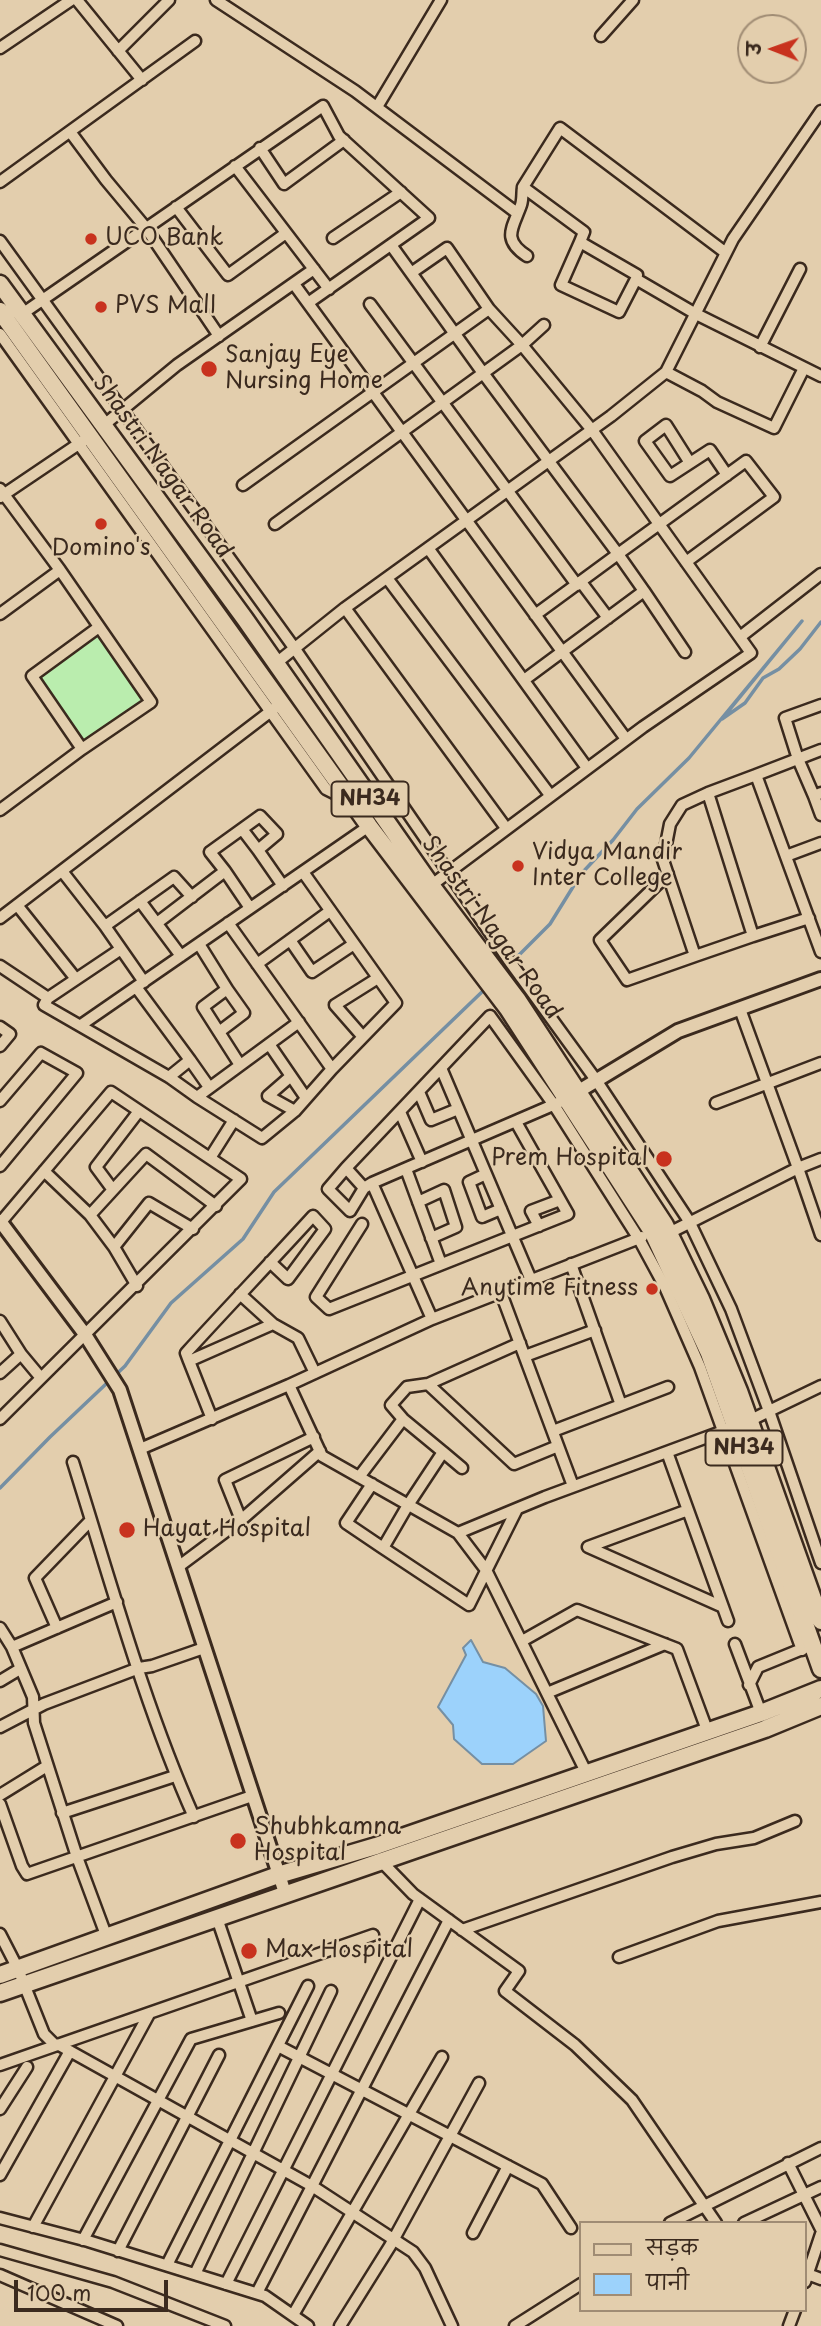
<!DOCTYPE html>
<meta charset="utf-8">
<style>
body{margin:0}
#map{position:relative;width:821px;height:2326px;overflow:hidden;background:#e3cead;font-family:"Playpen Sans","Playpen Sans Deva",sans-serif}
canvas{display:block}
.legend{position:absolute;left:579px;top:2221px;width:228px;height:91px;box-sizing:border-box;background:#e3cead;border:2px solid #a08c74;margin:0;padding:9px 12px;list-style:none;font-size:21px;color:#3b2a1e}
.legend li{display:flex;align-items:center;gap:14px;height:35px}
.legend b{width:35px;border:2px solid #a08c74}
.north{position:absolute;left:737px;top:14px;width:70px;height:70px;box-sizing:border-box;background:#e3cead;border:2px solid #a08c74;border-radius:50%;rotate:271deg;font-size:19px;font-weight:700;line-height:28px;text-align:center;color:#3b2a1e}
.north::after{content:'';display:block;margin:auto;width:24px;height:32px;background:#c8321e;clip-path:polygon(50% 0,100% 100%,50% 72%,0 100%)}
.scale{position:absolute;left:14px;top:2280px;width:154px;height:32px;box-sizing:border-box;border:4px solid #3b2a1e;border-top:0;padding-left:9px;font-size:21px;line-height:24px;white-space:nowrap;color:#3b2a1e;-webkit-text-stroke:5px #e3cead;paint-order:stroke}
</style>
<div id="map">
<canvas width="821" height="2326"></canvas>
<ul class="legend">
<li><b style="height:9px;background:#e3cead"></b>सड़क</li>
<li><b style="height:19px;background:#9cd2fb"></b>पानी</li>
</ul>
<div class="north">उ</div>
<div class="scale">100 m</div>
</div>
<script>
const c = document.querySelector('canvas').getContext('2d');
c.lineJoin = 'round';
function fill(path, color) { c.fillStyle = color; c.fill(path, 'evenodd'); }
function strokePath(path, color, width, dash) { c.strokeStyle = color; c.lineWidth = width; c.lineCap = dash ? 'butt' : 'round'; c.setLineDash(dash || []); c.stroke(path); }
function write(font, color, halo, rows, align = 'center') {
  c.font = font + ' "Playpen Sans",sans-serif'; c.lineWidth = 5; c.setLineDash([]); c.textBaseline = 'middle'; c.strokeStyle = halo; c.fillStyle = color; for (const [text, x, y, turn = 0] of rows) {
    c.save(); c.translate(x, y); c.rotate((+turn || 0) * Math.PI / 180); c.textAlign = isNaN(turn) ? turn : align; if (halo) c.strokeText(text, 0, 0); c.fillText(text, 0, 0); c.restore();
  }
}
const green = new Path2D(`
 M99 633 145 702 83 744 39 676Z`);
const water = new Path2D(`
 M471 1640 483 1662 505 1668 536 1694 543 1706 546 1741 513 1764H482L454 1739 453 1725 438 1707 466 1655 463 1648Z`);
const stream = new Path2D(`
 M503 971 550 924 581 874 613 840 637 809 689 758 802 621 722 719 745 703 763 678 779 669 800 649 821 622
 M0 1488 50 1437 125 1366 171 1303 243 1239 274 1192 485 989`);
const minor = new Path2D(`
 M77 0 142 80
 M216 0 355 91 517 213
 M601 36 633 0
 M0 48 71 0
 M118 51 169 0
 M377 107 441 0
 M71 133 106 180 146 228 219 336
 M260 148 284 184 344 140
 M235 166 329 289
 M0 182 195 41
 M523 187C522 193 523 199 521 205 513 228 501 239 527 256
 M176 207 228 275 286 233
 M333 238 401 192
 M0 241 295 649 508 959 596 1080 689 1221 731 1309 769 1411 821 1386
 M580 242 584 232 523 187 560 128 726 253
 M391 245 483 373 618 554 746 461 774 497 686 562
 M411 273 447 248 489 309 522 345 592 430 751 653 643 727 429 887
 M636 279 619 312 561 285 580 242 637 275 636 279 696 314 821 376
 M294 284 626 739
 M370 304 577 585
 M22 314 323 106 339 136 429 218 308 303
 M0 334 326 789 348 800
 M760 347 800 269
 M666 372 702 391 717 402 774 428 804 368
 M104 425 177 365 314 269
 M690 463 666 425 645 441 670 476 710 450 727 475
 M243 485 489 309
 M0 489 60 570 0 614
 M0 497 83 441
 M275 524 522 345 544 325
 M428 548 587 768
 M60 570 151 702 82 749 32 676 99 627
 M387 578 550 795
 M581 582 608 618
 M644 591 685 652
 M345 608 506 828
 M740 637 821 574
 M275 664 345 608 611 416 666 372 733 239 821 111
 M524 680 644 591 618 554 535 615
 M821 750 756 775 821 952
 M756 775 708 793 753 936 809 918
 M708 793 682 805 670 824 663 860 695 956 753 936
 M821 793 814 796 821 815
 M814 796 798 759 785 718 821 705
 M0 810 82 749
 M242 829 258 850
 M786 856 821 843
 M62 871 105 926
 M225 871 250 908
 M303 872 396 1003 332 1069
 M668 874 600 940 627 980 695 956
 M140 901 181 956
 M17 905 76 979
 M0 918 275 708
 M157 923 225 871 210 852 260 816 277 834 258 850 283 886
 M290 940 312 972 354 944
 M199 944 227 989
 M121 949 48 998 44 1005 169 1077 197 1097 299 1022
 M257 964 330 911
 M0 966 48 998
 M144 982 105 926 174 877 192 897
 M136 987 190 1060 169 1077
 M81 1025 369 826
 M0 1027 10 1034 0 1046
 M219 1032 244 1013 227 989 203 1007 240 1065
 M363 1037 335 1005 378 978
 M269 1044 306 1098
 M190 1060 209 1087
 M441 1068 531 1280
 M291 1076 268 1096 295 1111
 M419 1092 431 1120 458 1109
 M197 1097 262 1138 295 1111 332 1069 228 923
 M0 1101 41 1053 77 1073 0 1166
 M716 1103 821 1063
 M400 1112 422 1162
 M210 1158 234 1120
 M821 1159 798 1168 821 1235
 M346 1168 328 1189 350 1211 364 1188
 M406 1169 441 1264
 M44 1171 90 1215 114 1247
 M486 1174 469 1182 482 1217 501 1209
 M372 1183 364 1188 346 1168 490 1016 554 1105 639 1239 665 1287 700 1367 802 1650
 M113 1190 96 1167 139 1111
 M418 1202 444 1190 456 1227 431 1238
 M90 1215 146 1154 216 1206
 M362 1224 316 1297 329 1309 568 1214 516 1122
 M539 1226 531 1211 560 1200
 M669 1233 798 1168 740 1009
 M571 1264 621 1405
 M137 1286 114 1247 149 1203 193 1229
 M501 1293 573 1486
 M240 1294 273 1324
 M432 1319 372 1183 560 1102
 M0 1321 21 1354 0 1373
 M520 1343 428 1384 514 1464 558 1446
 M21 1354 41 1378
 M525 1356 595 1330
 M189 1361 186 1353C228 1307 271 1262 313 1216L325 1229 288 1279 270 1262
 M289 1385 322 1456 458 1533 545 1497 729 1429
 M0 1419 241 1179 111 1092 1 1222
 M212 1419 189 1361 273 1324 298 1338 315 1373
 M403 1419 391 1405 407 1387 428 1384
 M749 1421 769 1411 821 1563
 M553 1431 668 1387
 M314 1437 225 1480 241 1520 320 1451
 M140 1449 289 1385 432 1319 642 1237
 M443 1452 462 1468
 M667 1452 728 1621
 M73 1462C110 1579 144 1705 194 1817
 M359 1477 403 1419 443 1452 408 1505 383 1548 346 1523 372 1484
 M688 1510 588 1547 723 1607
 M458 1533 486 1570 587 1774
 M383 1548 469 1605 517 1509
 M178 1567 241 1520
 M0 1628 12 1647 33 1697 34 1723 77 1857 106 1935
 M57 1628 35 1578 91 1520
 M522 1641 577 1610 677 1649 707 1730
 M735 1644 761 1713
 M12 1647 117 1602
 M0 1681 20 1669
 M749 1685 758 1667 807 1647
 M547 1693 665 1644
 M0 1727 44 1704 139 1668 152 1666 204 1648
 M0 1795 47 1766
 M0 1804 22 1866 27 1874 252 1796
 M62 1813 175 1776
 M380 1860 413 1894 519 1971 505 1991 575 2045 632 2100 716 2223
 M217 1918 252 2021
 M462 1930 672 1857 716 1844 754 1838 795 1821
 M0 1934 18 1969 44 2034 54 2044 59 2045 312 2186 413 2252 425 2268 452 2326
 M619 1957 718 1921 821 1902
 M278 2046 542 2184 571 2228
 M0 2065 373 1935
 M0 2109 27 2067
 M788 2163 821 2229
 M0 2175 70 2051
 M0 2218 88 2241 265 2296 308 2326
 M670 2223 821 2148
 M744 2223 821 2187
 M33 2227 149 2014
 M473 2233 508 2166
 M83 2240 191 2039 279 2013
 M0 2250 113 2282 225 2326
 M118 2251 219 2055
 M167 2265 308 1986
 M805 2273 821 2279
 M195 2274 331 1991
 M0 2275 117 2326
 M805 2282 821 2234
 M226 2284 420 1899
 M257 2293 449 1920
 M293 2315 442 2057
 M340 2326 390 2246 479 2083
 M515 2326 581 2284
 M789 2326 795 2310`);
const tertiary = new Path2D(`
 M579 1091 678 1031 821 979
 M0 1221 84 1333 120 1390 285 1893`);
const primary = new Path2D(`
 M0 1975 278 1875 376 1846 761 1713 821 1689
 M0 1993 765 1729 821 1706`);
const trunk = new Path2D(`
 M0 284 245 619 431 885 517 999 665 1225 701 1299 739 1391 821 1621
 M0 311 369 826 508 1009 653 1233 709 1353 821 1669`);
const markers = [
 [91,239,7,"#c8321e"],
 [101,307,7,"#c8321e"],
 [209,369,9,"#c8321e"],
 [101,524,7,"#c8321e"],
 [518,866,7,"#c8321e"],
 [664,1159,9,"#c8321e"],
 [652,1289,7,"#c8321e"],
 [127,1530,9,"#c8321e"],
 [238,1841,9,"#c8321e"],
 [249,1951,9,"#c8321e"]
];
const shields = [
 [370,799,77],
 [744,1448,77]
];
const shieldNames = [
 ["NH34",370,799],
 ["NH34",744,1448]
];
const poiNames = [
 ["UCO Bank",105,239],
 ["PVS Mall",115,307],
 ["Sanjay Eye",225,356],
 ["Nursing Home",225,382],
 ["Domino's",101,549,"center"],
 ["Vidya Mandir",532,853],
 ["Inter College",532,879],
 ["Prem Hospital",648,1159,"right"],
 ["Anytime Fitness",638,1289,"right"],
 ["Hayat Hospital",143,1530],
 ["Shubhkamna",254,1828],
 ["Hospital",254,1854],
 ["Max Hospital",265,1951]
];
const streetNames = [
 ["Shastri Nagar Road",162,467,54],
 ["Shastri Nagar Road",491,928,54]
];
fill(green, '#baedae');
fill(water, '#9cd2fb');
strokePath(water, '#758fa3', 2);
strokePath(stream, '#758fa3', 3.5);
strokePath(minor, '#3b2a1e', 15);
strokePath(tertiary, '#3b2a1e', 18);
strokePath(primary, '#3b2a1e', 21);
strokePath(trunk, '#3b2a1e', 21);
strokePath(minor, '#e3cead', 10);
strokePath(tertiary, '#e3cead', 12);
strokePath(primary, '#e3cead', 16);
strokePath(trunk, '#e3cead', 16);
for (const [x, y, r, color] of markers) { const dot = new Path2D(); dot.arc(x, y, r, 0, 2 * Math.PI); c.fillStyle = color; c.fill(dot); strokePath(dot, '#e3cead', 2.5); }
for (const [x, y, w] of shields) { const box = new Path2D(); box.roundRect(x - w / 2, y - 17.5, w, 35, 5); c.fillStyle = '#e3cead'; c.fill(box); strokePath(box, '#3b2a1e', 2); }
write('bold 21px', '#3b2a1e', null, shieldNames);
write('23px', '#3b2a1e', '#e3cead', poiNames, 'left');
write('23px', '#3b2a1e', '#e3cead', streetNames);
</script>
